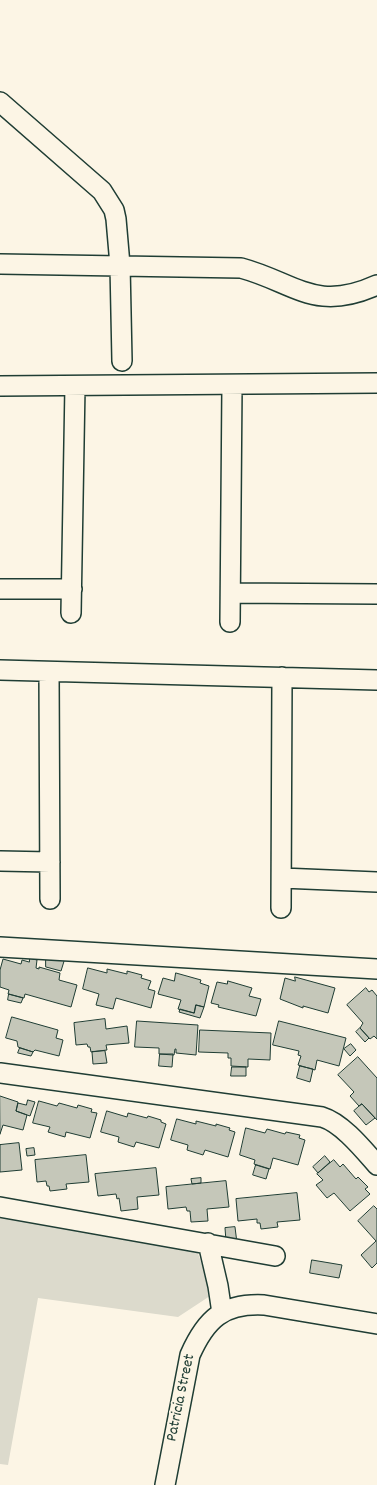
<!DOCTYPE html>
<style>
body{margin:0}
canvas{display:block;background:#fcf5e5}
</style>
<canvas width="377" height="1485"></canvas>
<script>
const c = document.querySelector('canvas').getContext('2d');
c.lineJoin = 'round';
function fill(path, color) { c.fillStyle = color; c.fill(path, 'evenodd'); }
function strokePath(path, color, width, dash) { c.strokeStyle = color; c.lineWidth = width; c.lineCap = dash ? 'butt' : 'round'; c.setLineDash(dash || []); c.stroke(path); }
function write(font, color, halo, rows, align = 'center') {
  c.font = font + ' Dekko,sans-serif'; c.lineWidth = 3.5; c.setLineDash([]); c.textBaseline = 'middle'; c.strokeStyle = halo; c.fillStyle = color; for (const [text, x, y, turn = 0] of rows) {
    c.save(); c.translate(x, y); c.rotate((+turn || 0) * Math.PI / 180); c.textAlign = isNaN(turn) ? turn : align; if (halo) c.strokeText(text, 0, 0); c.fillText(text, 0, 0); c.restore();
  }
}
const green = new Path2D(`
 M0 1217 197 1251 213 1294 178 1317 38 1298 8 1465 0 1464Z`);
const building = new Path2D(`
 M46 956 65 958 61 971 46 967Z
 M30 958 37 960 36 968 39 969V967L60 973 59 980 77 985 71 1007 25 994 24 998 8 994 9 990 0 987V970L3 959 21 964 22 960 29 962Z
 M88 968 107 973V969L127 974V971L142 975 141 978 151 981 148 989 155 991 151 1008 116 998 113 1009 96 1005 99 994 83 989Z
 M176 973 201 980 200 983 209 986 204 1007 196 1005 194 1013 178 1009 181 1000 158 994 163 978 174 981Z
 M295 977 335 988 328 1013 303 1006V1008L280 999 285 978 295 981Z
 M228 981 252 988 249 996 261 999 256 1016 218 1007 219 1005 211 1003 217 982 227 984Z
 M366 988 369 992 372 990 377 996V1039L374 1036 370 1039 360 1028 363 1023 347 1005Z
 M9 994 23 998 21 1003 8 1000Z
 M196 1005 204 1007 200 1018 179 1012 180 1009 194 1013Z
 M12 1017 58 1030 56 1038 63 1040 59 1056 35 1050 33 1052 18 1047 17 1041 6 1038Z
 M105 1019 106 1029 127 1026 129 1043 106 1045 107 1050 91 1052 90 1047H88L87 1044 76 1045 74 1023Z
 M137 1021 198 1025 196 1055 176 1053V1049H175L174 1055 159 1054V1048L135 1047Z
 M279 1021 346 1038 339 1066 317 1060 315 1070 298 1065 301 1056 298 1055 299 1051 273 1045Z
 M360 1028 369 1038 365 1042 356 1032Z
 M200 1030 271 1033 270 1060 248 1059V1067L231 1066V1058H228V1053L199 1052Z
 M351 1044 356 1050 350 1056 344 1049Z
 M20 1048 33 1052 31 1056 18 1053Z
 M105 1051 107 1063 93 1064 92 1052Z
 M160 1054H173L172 1067 159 1066Z
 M358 1057 377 1078V1120L362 1104 359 1106 350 1096 354 1092 338 1075Z
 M300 1066 313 1069 310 1082 297 1078Z
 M232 1067H246V1076H231Z
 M0 1096 18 1102 16 1111 27 1115 23 1130 3 1125 0 1134Z
 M28 1100 35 1102 30 1116 16 1111 18 1103 26 1105Z
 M39 1101 57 1106 59 1103 77 1108 78 1105 92 1109 91 1112 97 1113 90 1138 66 1132 65 1137 48 1132 50 1127 33 1123Z
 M362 1104 375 1118 366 1125 354 1111Z
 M107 1111 127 1117 128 1113 147 1118 148 1116 161 1120V1122L166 1124 159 1148 136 1142 134 1147 118 1142 119 1137 101 1132Z
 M177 1119 196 1124V1121L216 1126V1124L230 1128 229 1130 235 1132 228 1157 205 1150 203 1155 187 1150 188 1145 171 1140Z
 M246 1128 265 1133 267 1129 285 1134 286 1132 300 1135 299 1138 305 1140 298 1165 273 1158 270 1169 254 1164 255 1160 240 1155Z
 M19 1143 22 1170 0 1172V1145Z
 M34 1148 35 1155 27 1156 26 1149Z
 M86 1155 89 1182 66 1184 67 1189 50 1191 49 1186H47L46 1181 37 1182 35 1160Z
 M325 1156 330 1162 318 1173 313 1167Z
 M334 1160 340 1167 343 1164 356 1179 358 1177 368 1187 365 1189 370 1194 350 1211 334 1193 327 1198 316 1185 323 1180 317 1174Z
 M256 1165 269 1169 266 1179 253 1175Z
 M156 1168 159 1195 137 1197 138 1209 121 1211 119 1198 117 1199 116 1194 98 1196 95 1174Z
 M201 1178V1183L192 1184 191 1179Z
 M226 1181 229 1207 207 1209 208 1221 191 1222 190 1211H187L186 1207 168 1209 166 1187Z
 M297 1193 300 1220 277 1222 278 1227 261 1229 260 1223H257V1219L238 1221 236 1199Z
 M374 1206 377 1209V1263L372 1268 361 1255 376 1241 358 1221Z
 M235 1227 237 1243 226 1241 225 1228Z
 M312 1260 342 1265 339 1278 310 1273Z`);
const minor = new Path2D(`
 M0 102 102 191 114 210 116 219 120 265 122 361
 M0 264 241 268C296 283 315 313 377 285
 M0 386 377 383
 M0 589H72
 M231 593 377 594
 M71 613 75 386
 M230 622 232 385
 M0 670 377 680
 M49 672 50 899
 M0 861 50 862
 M282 878 377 882
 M281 908 282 677
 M0 947 377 969
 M0 1073 322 1117C342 1123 363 1149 377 1165
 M0 1207 275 1256
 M208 1243 218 1286 222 1313
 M165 1485 190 1355C206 1319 223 1303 264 1305L377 1324`);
const streetNames = [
 ["Patricia Street",182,1398,-78]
];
fill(green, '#dcdacc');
fill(building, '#c5c7b9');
strokePath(building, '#1f3d34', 1);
strokePath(minor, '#1f3d34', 22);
strokePath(minor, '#fcf5e5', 19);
write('16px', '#1f3d34', '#fcf5e5', streetNames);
</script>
